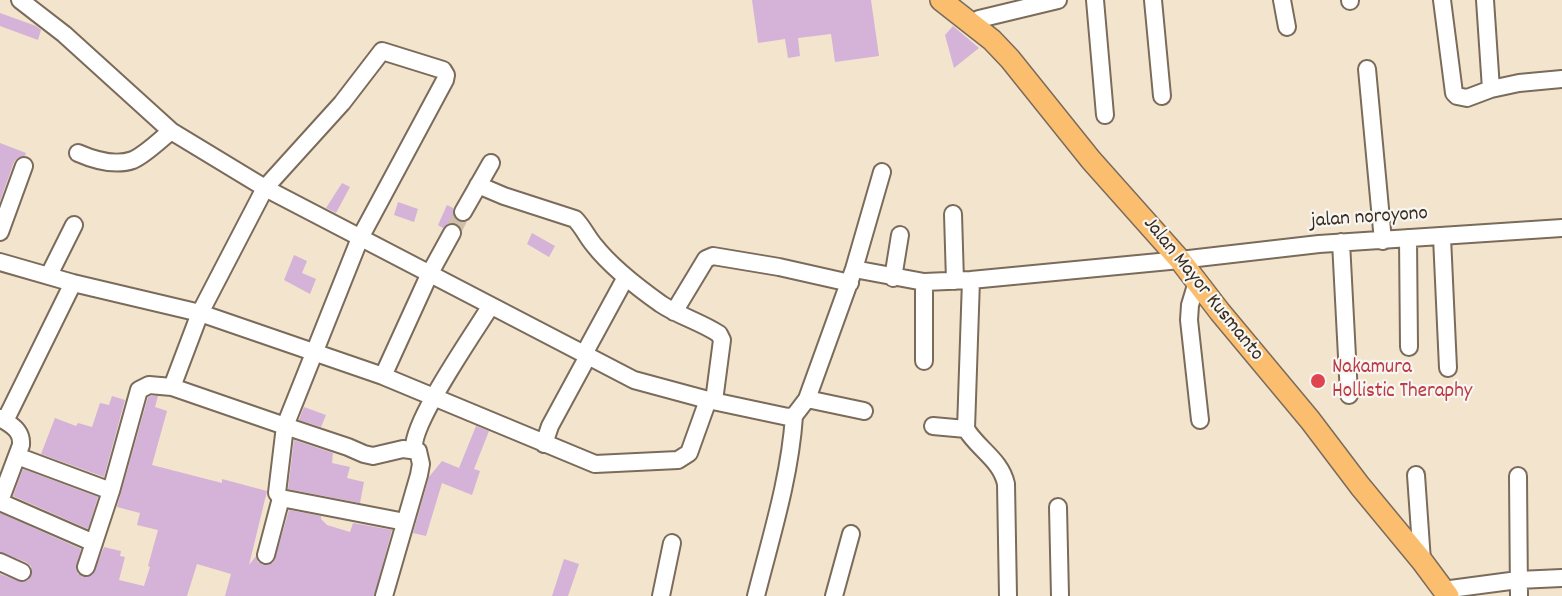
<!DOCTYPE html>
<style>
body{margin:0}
canvas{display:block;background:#f3e4cd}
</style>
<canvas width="1562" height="596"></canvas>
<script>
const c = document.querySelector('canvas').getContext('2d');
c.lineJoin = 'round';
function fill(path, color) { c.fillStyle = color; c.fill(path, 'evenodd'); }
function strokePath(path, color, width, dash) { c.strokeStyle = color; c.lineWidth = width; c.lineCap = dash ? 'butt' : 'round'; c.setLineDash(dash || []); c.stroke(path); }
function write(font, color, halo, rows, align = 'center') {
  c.font = font + ' Dekko,sans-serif'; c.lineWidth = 4.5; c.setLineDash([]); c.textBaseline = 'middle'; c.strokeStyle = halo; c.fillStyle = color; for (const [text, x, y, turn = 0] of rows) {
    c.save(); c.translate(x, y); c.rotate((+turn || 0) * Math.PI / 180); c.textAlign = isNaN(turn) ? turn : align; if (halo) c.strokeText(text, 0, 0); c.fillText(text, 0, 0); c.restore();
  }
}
const building = new Path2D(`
 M752 0H871L879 56 835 62 831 34 798 38 800 56 788 58 785 39 758 43Z
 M0 13 36 26 41 30 38 40 0 26Z
 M953 26 979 48 954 68 945 35Z
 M0 143 26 153 25 156 18 158 14 162 0 201Z
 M342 183 350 187 336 213 326 208Z
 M398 202 418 209 414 222 394 215Z
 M447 205 453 208 454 217 461 222 459 226 452 223 443 228 438 225Z
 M532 233 555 246 549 257 527 244Z
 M294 255 307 261 302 273 316 279 310 294 284 280Z
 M112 396 125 400 104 477 41 454 55 418 76 426 78 423 92 427 100 403 109 405Z
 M151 396H158L155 407 167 411 152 465 222 483V479L267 491 249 565 256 556 258 562 263 565H268L274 562 289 510 321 516V519L327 525 350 532 353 523 392 530 374 596H225L231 574 197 564 187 596H0V574L22 582 29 580 32 572 31 566 26 562 0 552V513L81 549 76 569 78 574 83 577 93 574 104 547 121 551 120 556 125 557 119 580 144 586 150 567 148 566 158 530 137 525 140 513 117 507 148 397Z
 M304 407 326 415 321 427 299 420Z
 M476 426 489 431 474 469 480 471 472 495 442 483 426 536 413 533 429 477 442 461 459 468Z
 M294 440 333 453 332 463 350 467 347 478 364 482 360 503 288 489Z
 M23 469 98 497 88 529 13 496Z
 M564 559 579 564 568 596H552Z`);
const minorTunnel = new Path2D(`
 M452 233 463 212`);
const minor = new Path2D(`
 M20 0 64 34 171 131 265 188 634 380 708 400 788 417 794 416 807 399 854 269 924 282 971 280 1180 260 1319 244 1562 228
 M1095 0 1105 115
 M1153 0 1162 96
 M1282 0 1287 27
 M1350 0V1
 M1442 0 1454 93 1457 96 1467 98 1491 89
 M1485 0 1491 89 1519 83 1562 79
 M972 25 979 19 1058 0
 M382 51 443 70 446 75 445 80 360 238 285 426 172 387 200 313 265 188 342 103Z
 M1367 69 1383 241
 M78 153C94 160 116 166 133 160 146 154 160 140 171 131
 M478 185 504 196 575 219C583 227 587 237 594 245 612 268 637 287 661 304 679 316 701 322 719 334L722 340 714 401
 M463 212 491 163
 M953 214 955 281
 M0 232 24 166
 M1442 237 1448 368
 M1408 238 1409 347
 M1341 242 1349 395
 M0 262 73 283 200 313 383 376 595 464 678 460 689 453 708 400
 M854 269 882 172
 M49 275 74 225
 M893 278 900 235
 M971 280 966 429C978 449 1001 460 1006 484L1008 596
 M924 282V361
 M1197 282 1190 305 1189 320 1200 420
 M674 312 706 259 713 256 779 267 850 283
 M584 354 626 277
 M383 376 430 273 452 233
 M807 399 864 411
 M0 418 5 421 73 283
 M933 426 966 429
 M544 444 550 426 588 356
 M17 456 111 491
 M1416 475 1422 561
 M1518 476 1519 596
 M0 501 21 445C22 433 15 427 5 421
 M0 502 94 543
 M1058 507 1060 596
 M405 522 281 498 277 493 285 426 348 447 364 454 373 456 403 449 418 451
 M266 555 281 498
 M0 562 22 572
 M86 567 111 491 139 390 149 385 172 387
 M1443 590 1518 580 1562 578
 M384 596 419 475 421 464 418 451 414 449C411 423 474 333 490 307
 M661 596 672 543
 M756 596C771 537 790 477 794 416
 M834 596 851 534`);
const major = new Path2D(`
 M941 0 992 40 1010 59 1091 160 1180 260 1220 312 1310 420 1360 486 1422 561 1448 596`);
const markers = [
 [1318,381,8,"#e0444e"]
];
const streetNames = [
 ["jalan noroyono",1369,219,-4],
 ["Jalan Mayor Kusmanto",1202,290,51]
];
const healthNames = [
 ["Nakamura",1332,369],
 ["Hollistic Theraphy",1332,393]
];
fill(building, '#d5b2d7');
strokePath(minorTunnel, '#cebfaa', 16, [16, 8]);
strokePath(minor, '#7b6b5b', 20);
strokePath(major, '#7b6b5b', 24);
strokePath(minor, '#fff', 16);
strokePath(major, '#fbbe6e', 21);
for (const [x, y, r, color] of markers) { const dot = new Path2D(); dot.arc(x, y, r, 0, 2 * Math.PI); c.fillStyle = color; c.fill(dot); strokePath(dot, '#f6f6f2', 2); }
write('21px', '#3b2a1e', '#f6f6f2', streetNames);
write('21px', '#be3a42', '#f6f6f2', healthNames, 'left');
</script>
